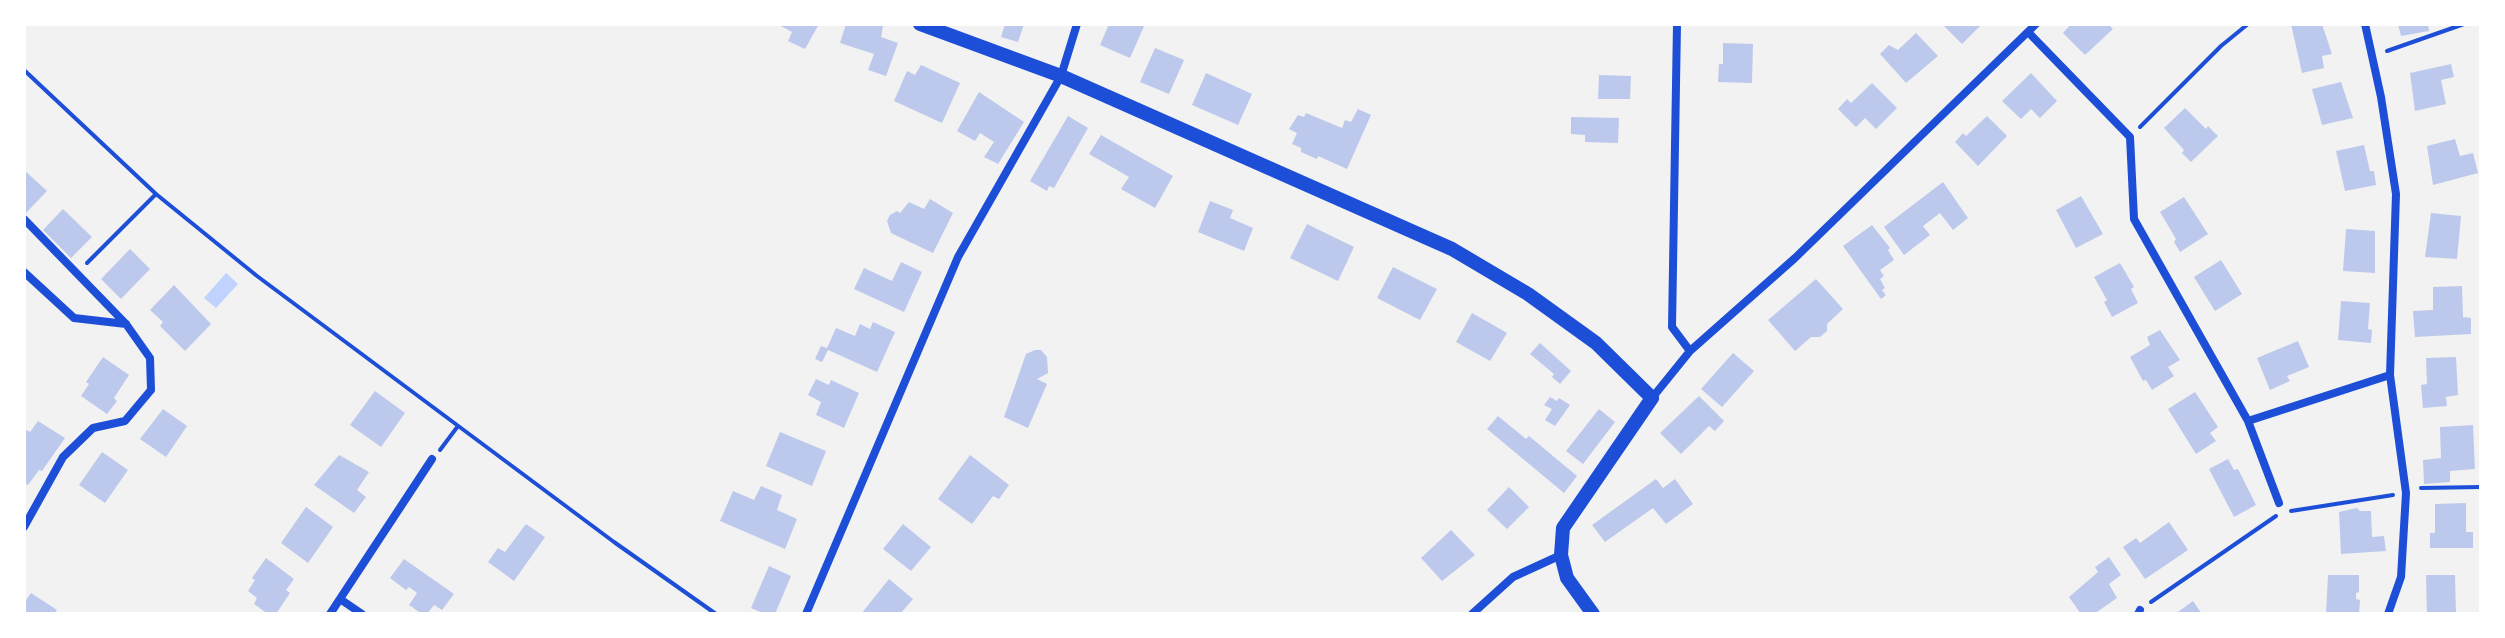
<!DOCTYPE html>
<style>
body{margin:0}
#map{position:relative;width:2505px;height:638px;overflow:hidden;background:#f2f2f2;font-family:"DM Sans",sans-serif}
canvas{display:block}
.frame{position:absolute;inset:0;border:26px solid #fff;pointer-events:none}
</style>
<div id="map">
<canvas width="2505" height="638"></canvas>
<div class="frame"></div>
</div>
<script>
const c = document.querySelector('canvas').getContext('2d');
c.lineJoin = 'round';
function fill(path, color) { c.fillStyle = color; c.fill(path, 'evenodd'); }
function strokePath(path, color, width, dash) { c.strokeStyle = color; c.lineWidth = width; c.lineCap = dash ? 'butt' : 'round'; c.setLineDash(dash || []); c.stroke(path); }
const water = new Path2D(`
 M226 273 238 284 216 308 204 298Z`);
const building = new Path2D(`
 M777 24H819L805 49 788 41 792 32Z
 M846 24 883 26 881 37 898 43 886 76 868 70 874 54 840 43Z
 M1005 24H1024L1018 42 1001 37Z
 M1109 24H1145L1130 58 1100 45Z
 M1942 24H1982L1962 44Z
 M2071 24H2108L2113 29 2085 55 2063 33Z
 M2291 24H2322L2332 54 2322 56 2324 68 2302 73Z
 M2398 24H2428L2429 31 2401 36Z
 M1916 33 1938 56 1906 83 1880 54 1889 45 1898 50Z
 M1723 43 1753 44 1752 83 1718 82 1719 64H1723Z
 M1155 48 1184 60 1169 94 1140 82Z
 M2451 64 2454 77 2441 80 2446 104 2415 111 2410 73Z
 M921 65 960 83 942 123 894 101 907 71 915 75Z
 M1206 73 1252 94 1238 125 1192 105Z
 M2031 73 2057 101 2040 118 2031 109 2021 119 2002 101Z
 M1599 75 1631 76 1630 99H1598Z
 M2341 82 2353 118 2322 125 2312 89Z
 M1872 83 1897 108 1876 129 1865 118 1856 127 1838 109 1847 99 1851 103Z
 M979 92 1024 122 998 164 984 157 994 142 980 133 975 141 957 131Z
 M2185 108 2206 129 2208 126 2218 136 2191 162 2182 153 2184 150 2164 128Z
 M1358 109 1371 115 1347 169 1318 156 1317 159 1301 152V148L1292 144 1297 133 1289 129 1298 115 1304 117 1306 113 1342 128 1345 120 1351 122Z
 M1068 116 1088 128 1054 188 1049 186 1047 191 1030 181Z
 M1987 116 2007 136 1978 166 1955 142 1963 133 1966 136Z
 M1571 117 1619 118 1618 143 1585 142V135L1571 134Z
 M1101 135 1173 176 1155 208 1121 189 1129 177 1089 154Z
 M2455 139 2460 156 2473 153 2478 173 2433 185 2427 146Z
 M2364 145 2370 171H2374L2376 185 2345 191 2336 151Z
 M24 170 47 191 26 213 24 211Z
 M1943 182 1968 218 1953 230 1940 213 1923 226 1930 235 1904 255 1884 227Z
 M2081 196 2103 234 2076 248 2056 210Z
 M2184 197 2208 234 2180 252 2174 242 2176 239 2160 212Z
 M930 199 953 213 933 253 891 233 887 221 890 215 897 211 900 213 909 202 924 209Z
 M1210 201 1233 210 1230 218 1253 228 1244 251 1198 232Z
 M63 209 92 237 71 258 43 230Z
 M2431 213 2461 216 2457 259 2425 257Z
 M1307 224 1354 247 1338 281 1290 258Z
 M1872 225 1890 248 1888 250 1894 260 1880 270 1884 276 1880 279 1885 288 1882 290 1886 295 1881 299 1843 246Z
 M2346 229 2375 231V273L2343 271Z
 M130 249 150 269 121 299 101 279Z
 M2221 260 2242 294 2215 311 2194 277Z
 M901 262 922 272 904 312 854 289 864 268 892 281Z
 M2120 263 2134 287 2131 289 2138 303 2112 317 2104 302 2107 300 2094 277Z
 M1393 267 1437 289 1420 320 1377 298Z
 M1816 279 1843 309 1827 324V331L1820 337H1811L1795 351 1768 320Z
 M174 285 211 324 185 351 160 326 163 322 150 310Z
 M2462 286 2463 317 2471 318V334L2415 337 2413 311 2433 310V287Z
 M2341 301 2370 303 2368 329 2372 330 2371 343 2338 340Z
 M1472 313 1507 333 1490 361 1456 342Z
 M873 322 895 332 877 372 828 350 822 362 815 359 821 346 827 348 836 328 855 336 860 324 870 329Z
 M2160 330 2180 360 2168 367 2174 376 2152 390 2146 380 2143 381 2130 357 2150 345 2147 337Z
 M2298 341 2309 367 2287 376 2290 381 2270 390 2257 358Z
 M1540 343 1571 371 1560 384 1552 377 1554 374 1530 354Z
 M1035 350H1041L1047 357 1048 373 1037 379 1047 384 1028 428 1004 417 1026 354Z
 M1733 353 1754 371 1722 407 1701 389Z
 M103 357 129 375 114 398 117 401 107 414 81 396 89 384 86 382Z
 M2456 357 2458 395 2446 397 2447 406 2423 408 2421 385 2427 384 2426 358Z
 M816 379 829 385 831 380 859 393 844 428 816 415 821 402 808 395Z
 M375 391 405 413 381 447 350 425Z
 M2195 392 2218 427 2210 433 2216 441 2196 454 2168 409Z
 M1699 396 1724 421 1715 431 1709 426 1681 454 1660 433Z
 M1550 397 1557 401 1559 398 1570 405 1555 426 1545 420 1552 409 1544 405Z
 M163 409 187 426 166 457 140 439Z
 M1599 409 1615 422 1583 464 1566 451Z
 M1498 416 1526 439 1529 436 1577 476 1564 493 1487 429Z
 M38 421 65 438 42 471 39 470 28 485 24 483V429L30 432Z
 M2473 425 2475 469 2450 471V482L2424 484 2423 460 2441 458 2440 427Z
 M780 432 826 451 812 486 766 466Z
 M102 452 128 470 105 503 79 485Z
 M339 455 369 472 357 490 366 497 354 513 314 485Z
 M970 455 1009 485 999 499 993 496 972 524 938 499Z
 M2228 459 2234 470 2238 469 2256 505 2234 517 2209 469Z
 M1656 479 1663 488 1675 479 1693 504 1666 524 1653 508 1605 542 1592 525Z
 M761 486 782 495 777 510 797 519 785 549 720 521 733 491 754 500Z
 M1509 487 1529 507 1507 529 1487 510Z
 M2466 503V532H2473V548H2430V533H2435V504Z
 M306 507 333 527 308 563 281 543Z
 M2357 508 2360 511H2371L2372 537 2384 536 2386 551 2341 554 2339 512Z
 M2169 522 2188 550 2145 579 2123 547 2136 538 2140 543Z
 M526 524 545 537 514 581 488 562 498 548 505 552Z
 M903 524 931 547 911 571 883 549Z
 M1451 530 1475 555 1442 581 1421 558Z
 M2109 557 2121 575 2109 584 2117 598 2094 614H2081L2069 597 2098 572 2095 567Z
 M266 558 294 579 286 590 290 593 276 614H268L254 604 257 598 248 591 255 580 252 578Z
 M404 559 454 594 442 610 434 605 427 614H422L409 605 417 593 409 587 406 590 390 578Z
 M769 566 791 576 775 614H765L751 608Z
 M2328 575H2359V592L2356 593V599L2360 600 2359 614H2326Z
 M2426 575H2455L2456 614H2427Z
 M889 579 913 599 900 614H861Z
 M31 593 57 610 54 614H24V603Z
 M2193 601 2202 614H2175Z`);
const path = new Path2D(`
 M2387 51 2464 24
 M24 70 156 194 257 276 614 542 716 614
 M2140 127 2221 46 2248 24
 M87 263 156 194
 M440 450 458 426
 M2421 488 2481 487
 M2291 511 2393 495
 M2151 602 2276 516`);
const minor = new Path2D(`
 M1677 24 1672 327 1690 351
 M2365 24 2381 97 2396 194 2390 375
 M2028 32 2130 137 2134 219 2248 421 2390 375 2406 493 2401 577 2388 614
 M24 219 126 324 150 358 151 390 125 421 93 428 63 457 24 527
 M24 272 74 318 126 324
 M1652 398 1690 351 1795 258 2036 24
 M2248 421 2279 503
 M340 599 362 614
 M330 614 432 459
 M806 614 958 257 1061 76 1077 24
 M1472 614 1513 577 1561 555
 M2138 614 2140 610`);
const tertiary = new Path2D(`
 M920 24 1061 76 1452 249 1528 294 1596 343 1652 398 1563 528 1561 555 1567 578 1593 614`);
fill(water, '#bfd3fe');
fill(building, '#bdc9ec');
strokePath(path, '#1d4ed8', 4);
strokePath(minor, '#1d4ed8', 8);
strokePath(tertiary, '#1d4ed8', 14);
</script>
